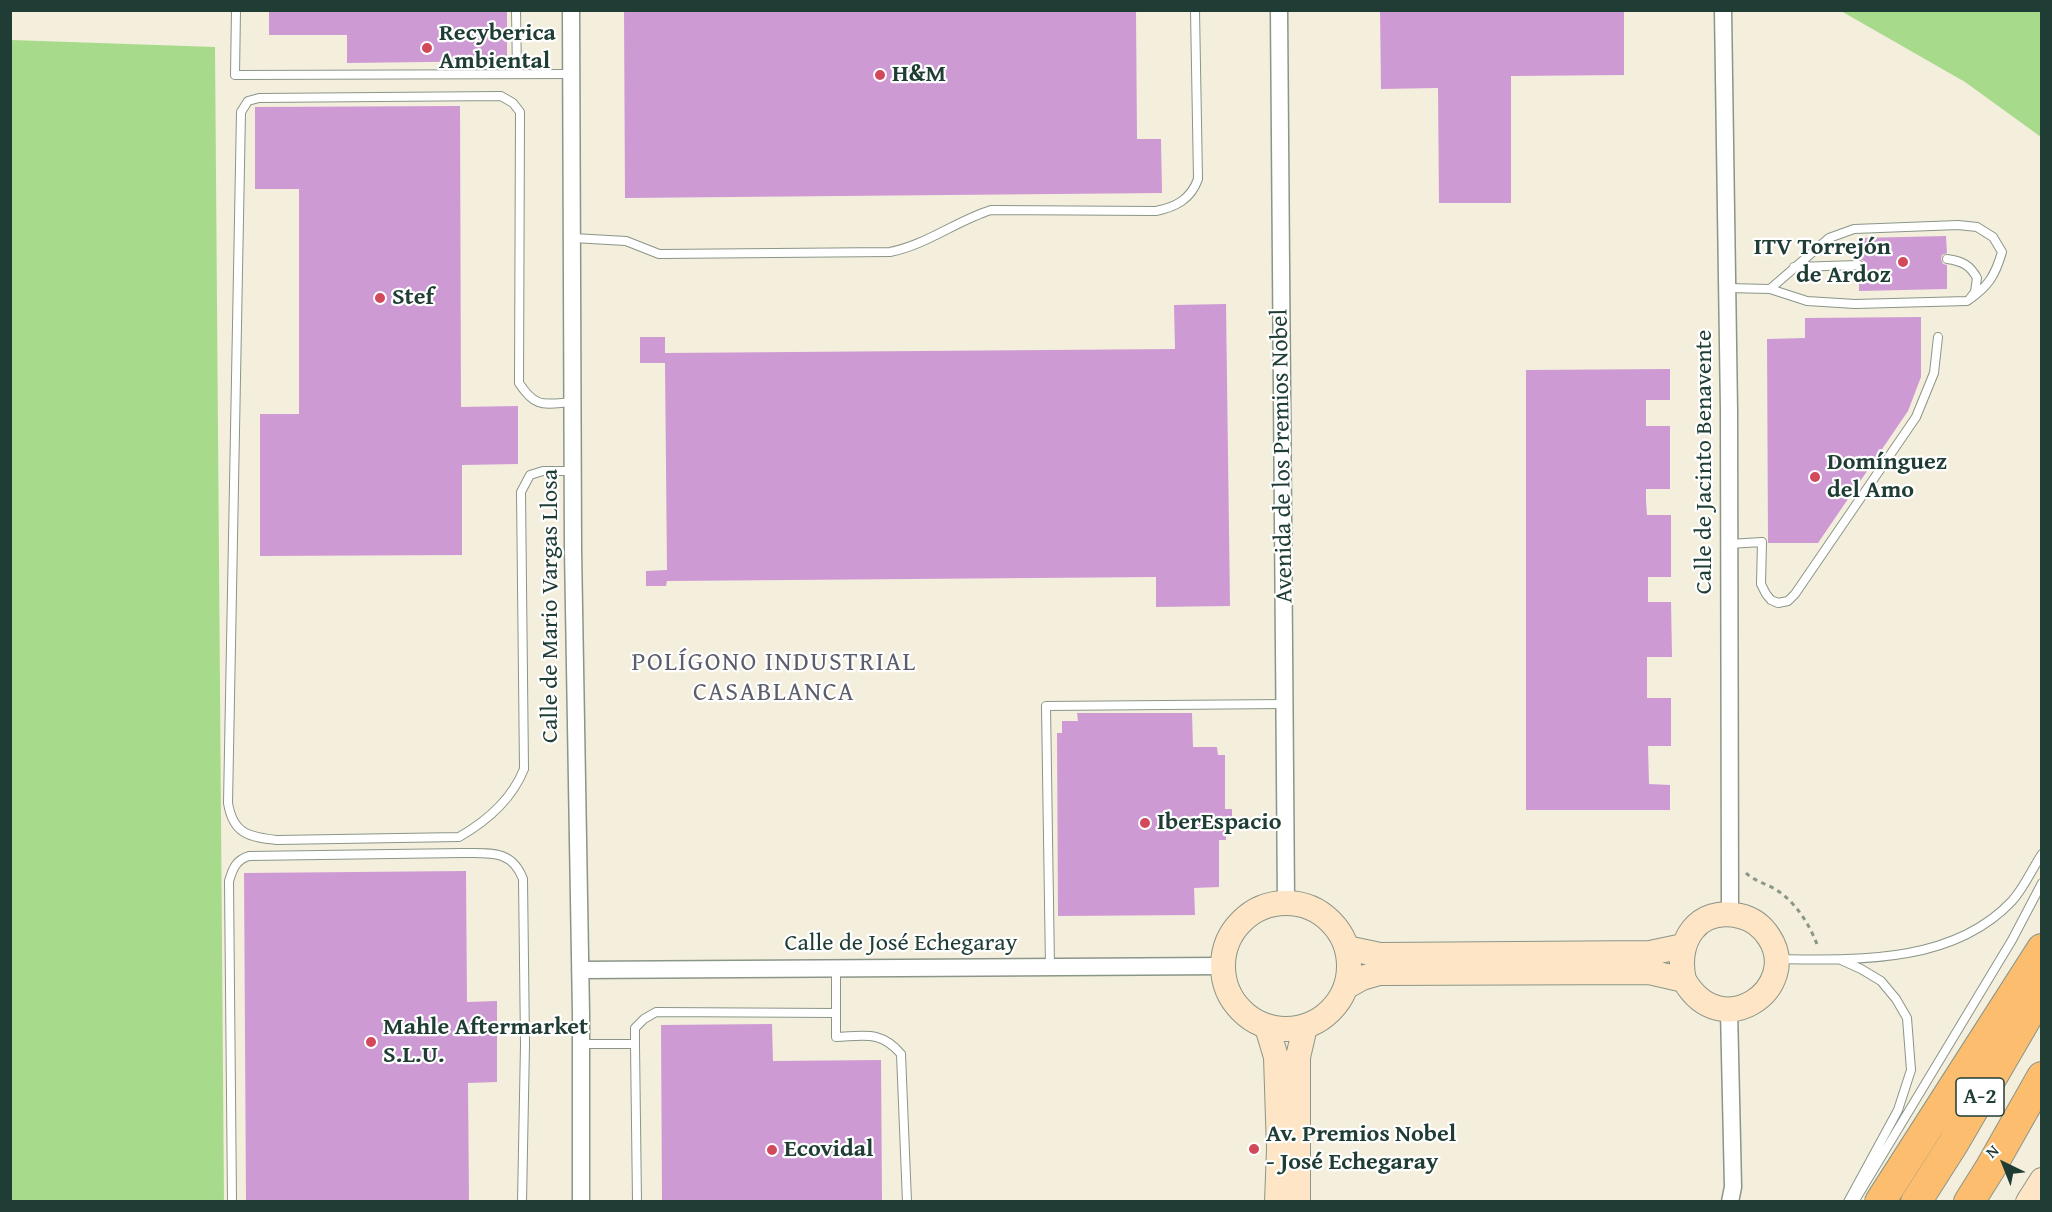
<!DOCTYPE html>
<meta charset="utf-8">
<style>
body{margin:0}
#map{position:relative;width:2052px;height:1212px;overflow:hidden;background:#f4eedc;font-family:"Gentium Book Plus",serif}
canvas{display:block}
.frame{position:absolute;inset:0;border:12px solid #1f3d34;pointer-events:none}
.north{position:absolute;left:1974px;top:1134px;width:60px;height:60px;-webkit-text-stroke:4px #fff;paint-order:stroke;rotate:317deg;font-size:16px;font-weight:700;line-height:24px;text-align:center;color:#1f3d34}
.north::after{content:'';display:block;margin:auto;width:21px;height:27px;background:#1f3d34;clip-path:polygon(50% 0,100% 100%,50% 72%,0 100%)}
</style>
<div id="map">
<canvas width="2052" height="1212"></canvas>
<div class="frame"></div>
<div class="north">N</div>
</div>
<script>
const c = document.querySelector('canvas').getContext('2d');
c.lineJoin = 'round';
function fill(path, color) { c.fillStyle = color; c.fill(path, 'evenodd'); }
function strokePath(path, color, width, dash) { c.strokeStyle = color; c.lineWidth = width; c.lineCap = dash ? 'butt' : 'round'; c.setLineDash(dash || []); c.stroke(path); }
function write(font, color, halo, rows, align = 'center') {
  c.font = font + ' "Gentium Book Plus",serif'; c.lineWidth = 4.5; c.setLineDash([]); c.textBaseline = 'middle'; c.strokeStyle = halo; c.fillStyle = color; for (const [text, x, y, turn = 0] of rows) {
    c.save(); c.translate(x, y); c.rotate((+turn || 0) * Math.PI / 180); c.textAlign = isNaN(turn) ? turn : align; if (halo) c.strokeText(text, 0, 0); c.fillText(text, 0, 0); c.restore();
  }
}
const green = new Path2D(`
 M1841 11H2041V137L1965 82Z
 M11 40 215 47 224 1201H11Z`);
const building = new Path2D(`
 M269 10H507V61L347 63V35H269Z
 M624 10H1136L1137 139H1161L1162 193 625 198Z
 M1380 10H1624V75L1511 76V203H1439L1438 88 1381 89Z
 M460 106 461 407 518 406V464L462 465V555L260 556V414H299V189H255V107Z
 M1946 236 1947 253 1942 255 1941 259 1943 264 1947 265V289L1859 291V271L1863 270 1865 265 1864 261 1859 259V238Z
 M1226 304 1230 606 1156 607V577L667 581 666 586H646V571L667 570 665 363H640V337H665V361V353L1175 349 1174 305Z
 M1921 317V377L1908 411 1818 543H1768L1767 339 1805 338V318Z
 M1670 369V400H1646V426H1670V489H1646V501L1647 515H1671V577H1648V602H1671L1672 657H1647V698H1671V746H1648L1649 784 1670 785V810H1526V370Z
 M1077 713H1192L1193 747H1217L1218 755H1225V809H1232V836H1226V840H1219V887L1194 888 1195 915 1058 916 1057 733H1062V721H1078Z
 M466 871 467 1002 497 1001V1082L468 1083 469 1202H246L244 873Z
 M772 1024 773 1061 881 1060 882 1202H662L661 1025Z`);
const path = new Path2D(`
 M1746 873C1753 880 1766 884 1775 889 1796 902 1810 925 1818 947`);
const lane = new Path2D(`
 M236 10 235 75 572 74
 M516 10 517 74
 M573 238 626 241 659 254 890 252C926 245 956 221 991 210L1156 211C1176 207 1191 199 1198 179L1195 10
 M1947 259C1962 261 1970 265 1977 278L1975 292 1971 297
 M1794 267 1859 265
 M1727 288 1770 289 1807 301 1855 304 1967 301C1988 287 1995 276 2002 252L1993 237 1977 227 1958 225 1854 229 1829 238 1770 289
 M573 402C544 404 536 409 519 383L520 112 513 103 501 96 259 98 248 101 241 112 228 803C233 834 249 837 277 840L459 837C487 821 512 799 524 769L521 492 530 475 543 471H573
 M1729 544 1762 542 1761 584 1766 594 1771 600 1778 603 1788 601 1795 594 1916 417 1934 373 1938 337
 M1777 959C1857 960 1953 964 2012 901 2024 888 2032 869 2042 854
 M1841 960 1861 969 1881 981 1896 999 1907 1018 1911 1070 1898 1110 1848 1202
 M836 967V1037C864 1036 881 1030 901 1054L907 1202
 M1050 967 1046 706 1285 704
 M581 1044H635L637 1202
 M635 1044V1028L644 1019 656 1012 836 1013
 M232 1202 229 881C233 868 236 860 249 856L463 853C491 853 512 850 523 879L525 1044 522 1202
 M1854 1202 2012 940 2042 883`);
const street = new Path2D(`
 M571 10 573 550 581 1014V1202
 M1279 10 1286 902
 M1723 10 1729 411 1730 914
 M580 970 1222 966
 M1729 1010 1733 1187 1730 1202`);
const secondary = new Path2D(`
 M1223 966a63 63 0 1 1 126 0a63 63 0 1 1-126 0Z
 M1347 948 1380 955 1650 953 1683 946
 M1346 987 1362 978 1379 973 1649 972 1684 980C1722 1046 1802 987 1769 937 1762 926 1753 919 1740 916 1697 906 1675 942 1684 980
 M1267 1027 1276 1057 1279 1149 1277 1202
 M1298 1202V1057L1305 1027
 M2028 1202 2042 1180`);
const highway = new Path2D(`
 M1880 1202 2042 949
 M1916 1202 1953 1144 2042 991
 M1969 1202 1991 1167 2042 1077`);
const markers = [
 [427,48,6,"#d1495b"],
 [880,75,6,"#d1495b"],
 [1903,262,6,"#d1495b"],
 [380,298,6,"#d1495b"],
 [1815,477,6,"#d1495b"],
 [1145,823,6,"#d1495b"],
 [371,1042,6,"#d1495b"],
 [1254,1149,6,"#d1495b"],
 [772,1150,6,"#d1495b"]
];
const shields = [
 [1980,1097,48]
];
const shieldNames = [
 ["A-2",1980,1097]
];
const poiNames = [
 ["Recyberica",439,34],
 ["Ambiental",439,62],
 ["H&M",892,75],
 ["ITV Torrejón",1891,248,"right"],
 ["de Ardoz",1891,276,"right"],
 ["Stef",392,298],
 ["Domínguez",1827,463],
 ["del Amo",1827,491],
 ["IberEspacio",1157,823],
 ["Mahle Aftermarket",383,1028],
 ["S.L.U.",383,1056],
 ["Av. Premios Nobel",1266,1135],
 ["- José Echegaray",1266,1163],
 ["Ecovidal",784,1150]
];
const streetNames = [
 ["Avenida de los Premios Nobel",1283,456,-91],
 ["Calle de Jacinto Benavente",1705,462,-90],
 ["Calle de Mario Vargas Llosa",551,606,-90],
 ["Calle de José Echegaray",901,944]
];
const neighbourhoodNames = [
 ["POLÍGONO INDUSTRIAL",774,663],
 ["CASABLANCA",774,693]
];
fill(green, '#a7db8b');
fill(building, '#ce9ad4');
strokePath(lane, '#8a9688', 10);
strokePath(street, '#8a9688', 19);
strokePath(secondary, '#8a9688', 26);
strokePath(highway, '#8a9688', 32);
strokePath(path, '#8a9688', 3, [4.5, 4.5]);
strokePath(lane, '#fff', 8);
strokePath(street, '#fff', 16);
strokePath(secondary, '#fee5c5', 24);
strokePath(highway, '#fcbd6f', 30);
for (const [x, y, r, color] of markers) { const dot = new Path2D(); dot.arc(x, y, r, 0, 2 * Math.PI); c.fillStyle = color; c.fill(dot); strokePath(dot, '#fff', 2); }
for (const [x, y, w] of shields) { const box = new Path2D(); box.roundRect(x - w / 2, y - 19, w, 38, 4.5); c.fillStyle = '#fff'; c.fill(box); strokePath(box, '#1f3d34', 1.5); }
write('bold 22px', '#1f3d34', null, shieldNames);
write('bold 24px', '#1f3d34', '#fff', poiNames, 'left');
write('24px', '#1f3d34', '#fff', streetNames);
c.letterSpacing = '1.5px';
write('26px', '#5c5e6c', '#fff', neighbourhoodNames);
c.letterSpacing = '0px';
</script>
